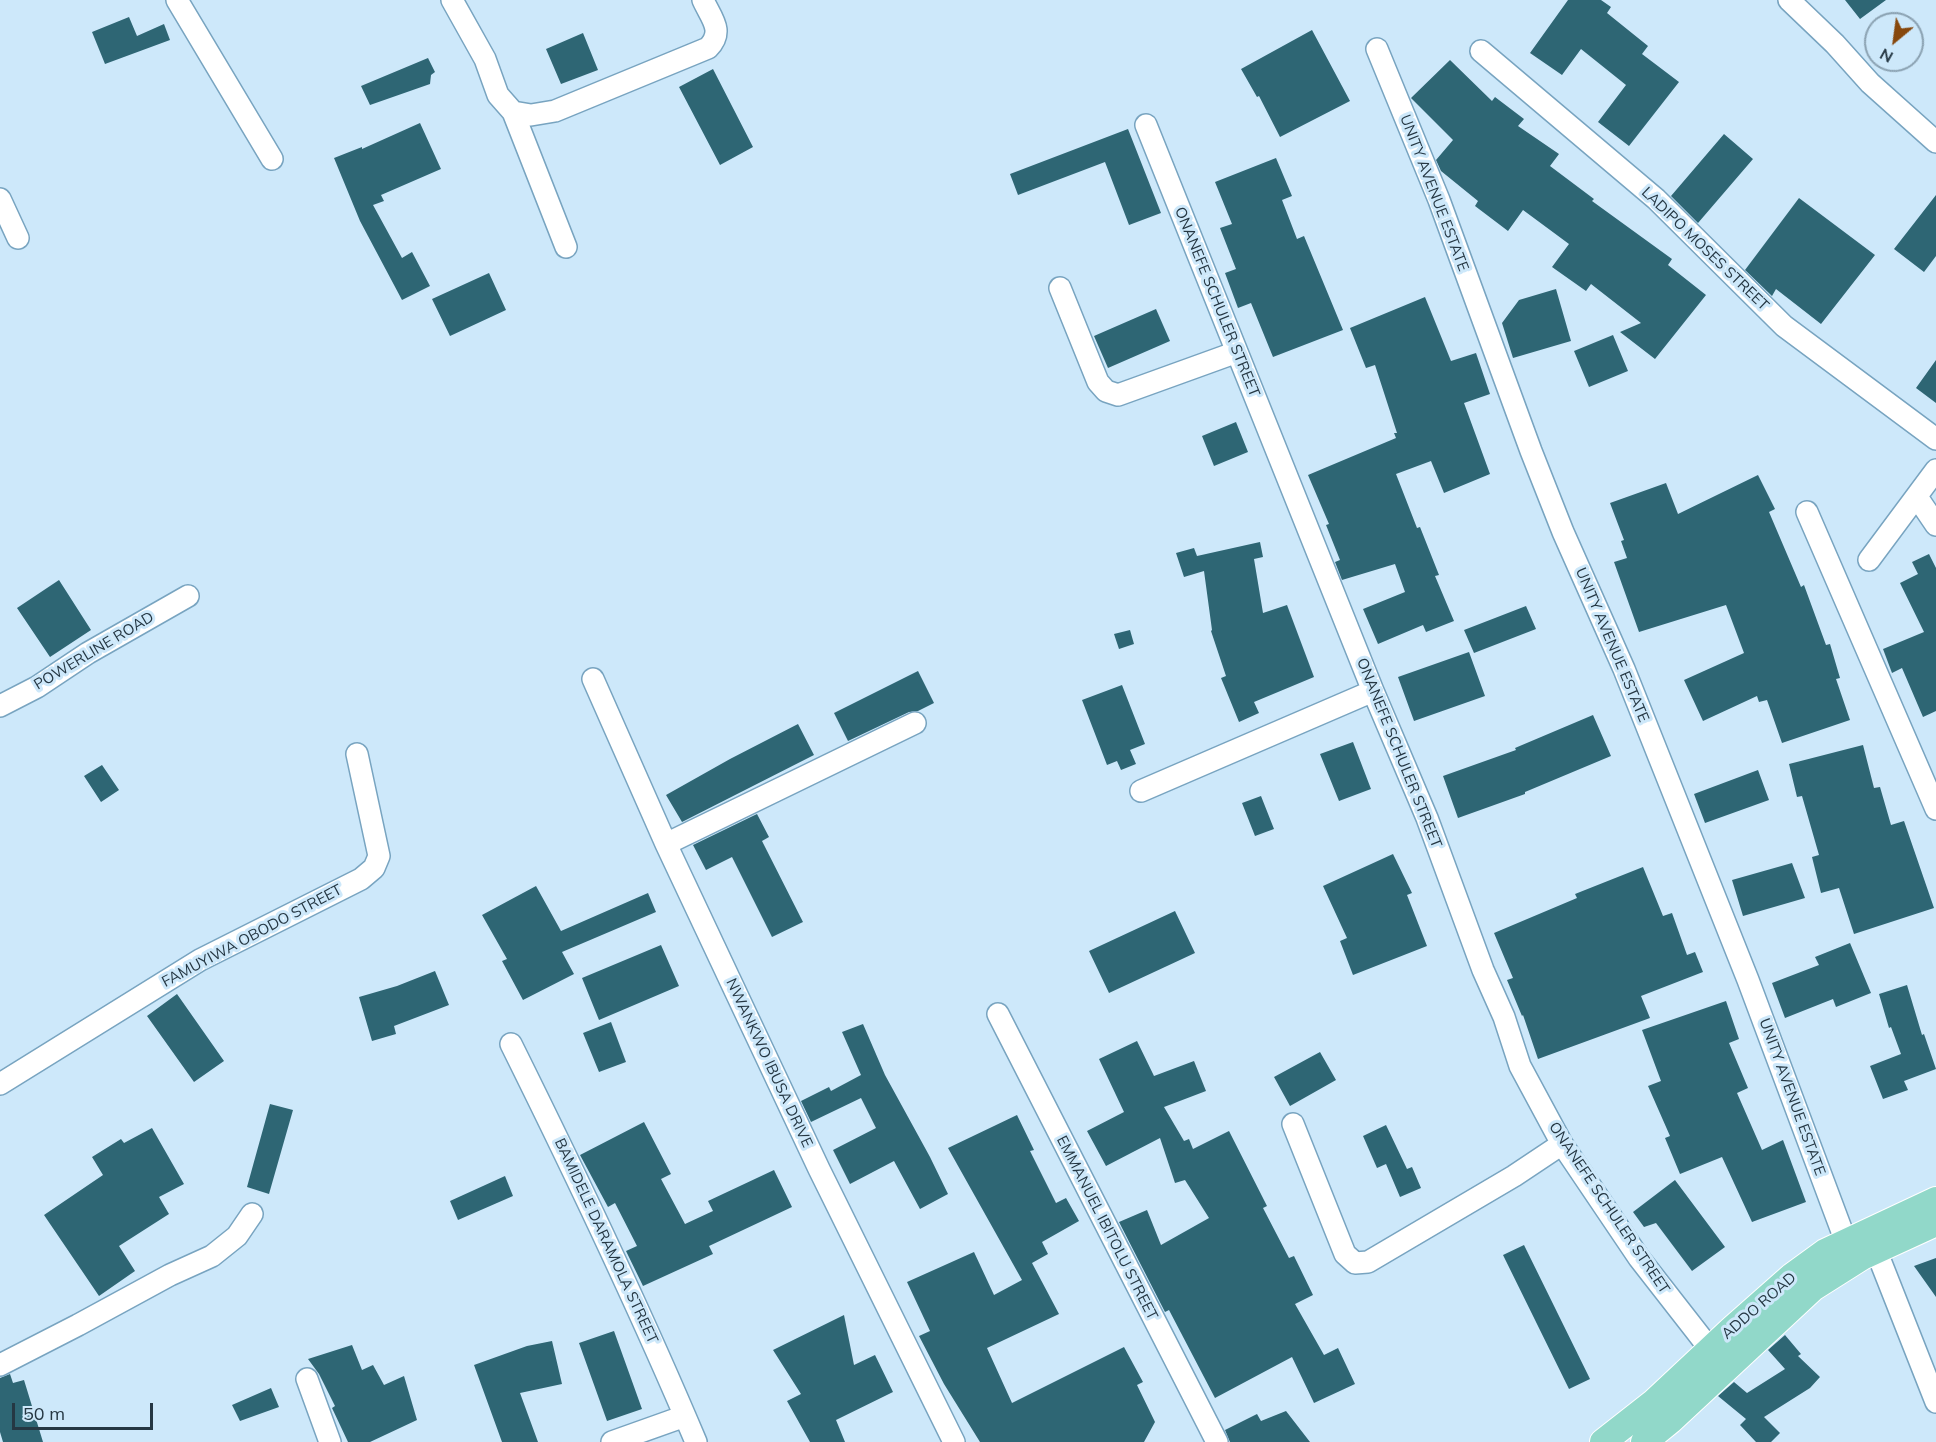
<!DOCTYPE html>
<style>
body{margin:0}
#map{position:relative;width:1936px;height:1442px;overflow:hidden;background:#cde8fa;font-family:Mulish,sans-serif}
canvas{display:block}
.north{position:absolute;left:1864px;top:12px;width:60px;height:60px;box-sizing:border-box;background:#cde8fa;border:2px solid #8aa1b1;border-radius:50%;rotate:209deg;font-size:16px;font-weight:700;line-height:24px;text-align:center;color:#253743}
.north::after{content:'';display:block;margin:auto;width:21px;height:27px;background:#87480d;clip-path:polygon(50% 0,100% 100%,50% 72%,0 100%)}
.scale{position:absolute;left:12px;top:1403px;width:141px;height:27px;box-sizing:border-box;border:3px solid #253743;border-top:0;padding-left:8px;font-size:18px;line-height:21px;white-space:nowrap;color:#253743;-webkit-text-stroke:4px #cde8fa;paint-order:stroke}
</style>
<div id="map">
<canvas width="1936" height="1442"></canvas>
<div class="north">N</div>
<div class="scale">50 m</div>
</div>
<script>
const c = document.querySelector('canvas').getContext('2d');
c.lineJoin = 'round';
function fill(path, color) { c.fillStyle = color; c.fill(path, 'evenodd'); }
function strokePath(path, color, width, dash) { c.strokeStyle = color; c.lineWidth = width; c.lineCap = dash ? 'butt' : 'round'; c.setLineDash(dash || []); c.stroke(path); }
function write(font, color, halo, rows, align = 'center') {
  c.font = font + ' Mulish,sans-serif'; c.lineWidth = 6; c.setLineDash([]); c.textBaseline = 'middle'; c.strokeStyle = halo; c.fillStyle = color; for (const [text, x, y, turn = 0] of rows) {
    c.save(); c.translate(x, y); c.rotate((+turn || 0) * Math.PI / 180); c.textAlign = isNaN(turn) ? turn : align; if (halo) c.strokeText(text, 0, 0); c.fillText(text, 0, 0); c.restore();
  }
}
const building = new Path2D(`
 M1568 0H1601L1611 7 1607 13 1648 46 1642 54 1679 82 1629 146 1598 122 1626 85 1581 49 1562 75 1530 53Z
 M1845 0H1886L1860 19Z
 M129 17 137 36 164 24 170 40 105 64 92 32Z
 M1312 30 1350 101 1280 137 1259 96 1257 97 1241 69Z
 M583 33 598 70 561 84 546 49Z
 M428 58 435 72 431 75 430 84 370 105 361 86Z
 M1450 60 1492 101 1495 97 1524 119 1518 126 1559 154 1550 166 1594 199 1592 201 1672 259 1668 265 1706 295 1655 359 1620 332 1641 323 1591 284 1586 291 1552 267 1569 244 1523 210 1508 231 1475 206 1478 201 1441 171 1436 160 1453 140 1411 98Z
 M713 69 753 147 720 165 679 87Z
 M420 123 441 169 381 195 384 201 373 205 402 258 412 252 430 286 402 300 360 221 334 158 362 147V149Z
 M1128 129 1161 213 1129 225 1105 162 1018 195 1010 174Z
 M1724 134 1753 159 1698 223 1671 196Z
 M1276 158 1292 196 1282 200 1297 239 1304 236 1343 330 1273 357 1251 303 1238 308 1225 273 1236 269 1220 228 1232 224 1215 182Z
 M1936 195V256L1924 272 1894 249Z
 M1799 198 1875 255 1821 324 1776 289 1772 296 1745 270Z
 M489 273 506 310 450 336 432 299Z
 M1556 289 1571 341 1513 358 1502 323 1519 300Z
 M1425 297 1451 361 1476 353 1490 394 1464 403 1490 474 1444 493 1431 461 1396 474 1417 528 1420 527 1439 575 1435 576 1454 621 1426 632 1423 625 1378 644 1363 609 1405 592 1395 564 1342 580 1335 562 1340 560 1326 525 1329 524 1308 475 1396 438 1394 433H1397L1375 365 1366 368 1350 328Z
 M1156 309 1170 341 1108 368 1094 336Z
 M1613 335 1628 371 1589 387 1574 351Z
 M1936 360V403L1916 388Z
 M1236 422 1248 452 1214 466 1202 436Z
 M1758 475 1775 509 1769 512 1801 587 1804 585 1826 645 1830 644 1840 678 1836 679 1850 720 1782 743 1767 700 1759 702 1757 696 1703 721 1684 680 1744 653 1726 605 1639 632 1614 562 1627 558 1621 541 1624 540 1610 503 1666 483 1678 514Z
 M1260 542 1263 557 1254 559 1263 613 1287 605 1314 677 1254 702 1259 713 1239 722 1221 678 1226 676 1211 631 1212 630 1204 571 1184 577 1176 553 1194 548 1197 556Z
 M1929 554 1936 568V711L1923 717 1902 668 1892 673 1883 649 1924 632 1900 583 1918 574 1912 562Z
 M59 580 91 630 50 657 17 608Z
 M1526 606 1536 629 1474 653 1464 630Z
 M1130 630 1134 644 1119 649 1114 634Z
 M1469 652 1485 696 1414 721 1398 677Z
 M918 671 934 703 918 711 909 712 848 741 834 713Z
 M1122 685 1145 744 1130 750 1136 764 1121 770 1117 761 1107 765 1082 700Z
 M1593 715 1611 756 1525 792V794L1458 818 1443 776 1516 750 1515 748Z
 M798 724 814 755 682 822 666 795 730 759Z
 M1353 742 1371 789 1339 801 1320 754Z
 M1863 745 1874 788 1880 787 1891 825 1904 821 1934 908 1854 934 1839 888 1821 893 1812 857 1819 855 1802 796 1797 797 1789 764Z
 M102 765 119 790 101 802 84 776Z
 M1758 770 1769 800 1705 823 1694 794Z
 M1261 796 1274 829 1255 836 1242 803Z
 M757 814 769 837 762 841 803 922 772 937 732 857 706 870 693 845Z
 M1393 854 1412 893 1407 895 1427 946 1353 975 1340 941 1347 938 1323 886Z
 M1792 863 1805 898 1743 916 1732 880Z
 M1643 867 1663 916 1672 913 1687 955 1695 952 1703 972 1641 996 1650 1018 1538 1059 1523 1015 1522 1016 1507 980 1513 978 1494 933 1577 898 1575 894Z
 M536 886 561 931 648 893 656 912 562 952 574 974 523 1000 502 961 507 959 482 915Z
 M1175 911 1195 953 1109 993 1089 951Z
 M1850 943 1871 993 1836 1007 1833 999 1785 1018 1772 983 1819 965 1815 957Z
 M661 945 679 986 599 1020 582 978Z
 M435 971 449 1005 394 1026 396 1034 372 1041 359 997 397 986Z
 M1907 985 1922 1035 1924 1034 1936 1069 1904 1081 1908 1090 1883 1099 1870 1066 1901 1054 1891 1027 1889 1028 1879 994Z
 M177 994 224 1061 194 1082 147 1016Z
 M1726 1001 1739 1039 1729 1043 1748 1088 1737 1093 1762 1150 1783 1140 1806 1202 1752 1222 1722 1157 1680 1174 1665 1138 1670 1136 1648 1086 1661 1081 1642 1030Z
 M611 1022 626 1062 599 1072 583 1033Z
 M863 1024 885 1075 930 1157 948 1194 920 1209 894 1161 850 1184 833 1150 876 1128 861 1098 811 1122 801 1101 829 1087 831 1091 861 1075 842 1032Z
 M1137 1041 1154 1076 1194 1061 1206 1091 1164 1107 1184 1141 1189 1139 1193 1149 1229 1131 1267 1206 1263 1208 1289 1258 1294 1256 1313 1295 1295 1304 1324 1355 1338 1348 1355 1384 1314 1403 1292 1357 1215 1398 1169 1310 1165 1312 1119 1222 1147 1210 1161 1245 1209 1218 1185 1180 1175 1183 1160 1138 1106 1166 1087 1131 1124 1112 1099 1059Z
 M1320 1052 1336 1080 1290 1106 1274 1077Z
 M270 1104 293 1110 269 1194 247 1187Z
 M1017 1115 1034 1150 1030 1151 1056 1203 1066 1198 1079 1221 1042 1242 1048 1254 1032 1263 1059 1314 987 1348 1012 1403 1124 1347 1143 1382 1137 1385 1155 1422 1144 1442H980L944 1384 919 1336 930 1331 907 1282 974 1252 994 1295 1022 1280 948 1148Z
 M644 1122 671 1174 661 1179 685 1224 713 1211 708 1201 774 1170 792 1207 709 1246 713 1254 643 1286 626 1251 637 1246 615 1203 608 1207 580 1155Z
 M1386 1125 1407 1169 1412 1167 1421 1188 1400 1197 1386 1164 1377 1168 1363 1136Z
 M152 1128 184 1184 159 1197 169 1214 119 1246 135 1271 99 1296 44 1215 103 1175 92 1157 121 1139 124 1143Z
 M505 1176 513 1196 458 1220 450 1201Z
 M1675 1180 1725 1247 1692 1271 1656 1223 1644 1227 1633 1212Z
 M1524 1245 1590 1379 1569 1389 1503 1255Z
 M1936 1258V1297L1914 1266Z
 M844 1315 854 1365 875 1355 893 1392 836 1420 845 1442H810L787 1401 801 1394 773 1350Z
 M614 1331 642 1409 607 1421 579 1343Z
 M1785 1335 1801 1354 1798 1356 1820 1377 1810 1388 1764 1417 1780 1433 1771 1442H1756L1740 1425 1746 1419 1718 1396 1734 1382 1747 1393 1785 1369 1768 1350Z
 M552 1341 562 1384 520 1393 538 1442H502L474 1365 527 1346Z
 M352 1345 362 1370 373 1365 384 1385 404 1376 417 1420 370 1442H348L332 1408 335 1406 319 1374 308 1359Z
 M10 1374 13 1383 24 1380 43 1442H3L0 1432V1378Z
 M271 1388 279 1407 240 1421 232 1405Z
 M1286 1411 1310 1442H1230L1225 1430 1257 1414 1261 1421Z`);
const minor = new Path2D(`
 M177 0 272 159
 M452 0 485 59 498 95 513 112 531 115 555 111 708 48C725 31 711 18 703 0
 M1789 0 1835 44 1870 83 1936 142
 M1377 49 1439 200 1531 451 1563 532 1624 669 1748 980 1846 1242
 M1481 51 1656 199 1784 326 1936 439
 M513 112 566 247
 M1146 125 1373 691 1427 818 1483 970 1504 1017 1520 1066 1562 1144 1639 1258 1710 1349
 M0 199 18 238
 M1060 288 1098 382 1106 391 1118 395 1237 352
 M1917 497 1936 525
 M1807 512 1936 809
 M1869 560 1936 470
 M593 679 666 844 819 1169 954 1442
 M0 706 37 687 88 653 188 596
 M1141 791 1373 691
 M666 844 915 723
 M998 1014 1217 1442
 M511 1044C576 1175 639 1307 696 1442
 M0 1084 200 960 361 879 374 868 379 856 357 754
 M1293 1124 1345 1254 1355 1263 1368 1262 1514 1176 1562 1144
 M1876 1250 1936 1402
 M0 1365 78 1325 170 1275 212 1256 237 1236 252 1214
 M307 1379 330 1442
 M612 1442 685 1416`);
const major = new Path2D(`
 M1603 1442 1654 1402 1732 1329 1792 1276 1825 1252 1936 1200
 M1644 1442 1670 1421 1813 1288 1862 1257 1936 1223`);
const streetNames = [
 ["UNITY AVENUE ESTATE",1434,193,69],
 ["LADIPO MOSES STREET",1705,249,44],
 ["ONANEFE SCHULER STREET",1217,302,68],
 ["UNITY AVENUE ESTATE",1612,645,67],
 ["POWERLINE ROAD",94,651,-31],
 ["ONANEFE SCHULER STREET",1399,753,68],
 ["FAMUYIWA OBODO STREET",252,936,-28],
 ["NWANKWO IBUSA DRIVE",769,1063,65],
 ["UNITY AVENUE ESTATE",1792,1097,70],
 ["ONANEFE SCHULER STREET",1609,1208,56],
 ["EMMANUEL IBITOLU STREET",1107,1228,63],
 ["BAMIDELE DARAMOLA STREET",606,1241,65],
 ["ADDO ROAD",1759,1306,-41]
];
fill(building, '#2e6674');
strokePath(minor, '#78a4c0', 24);
strokePath(major, '#fff', 28);
strokePath(minor, '#fff', 21);
strokePath(major, '#91d8c9', 26);
write('15px', '#253743', '#cde8fa', streetNames);
</script>
